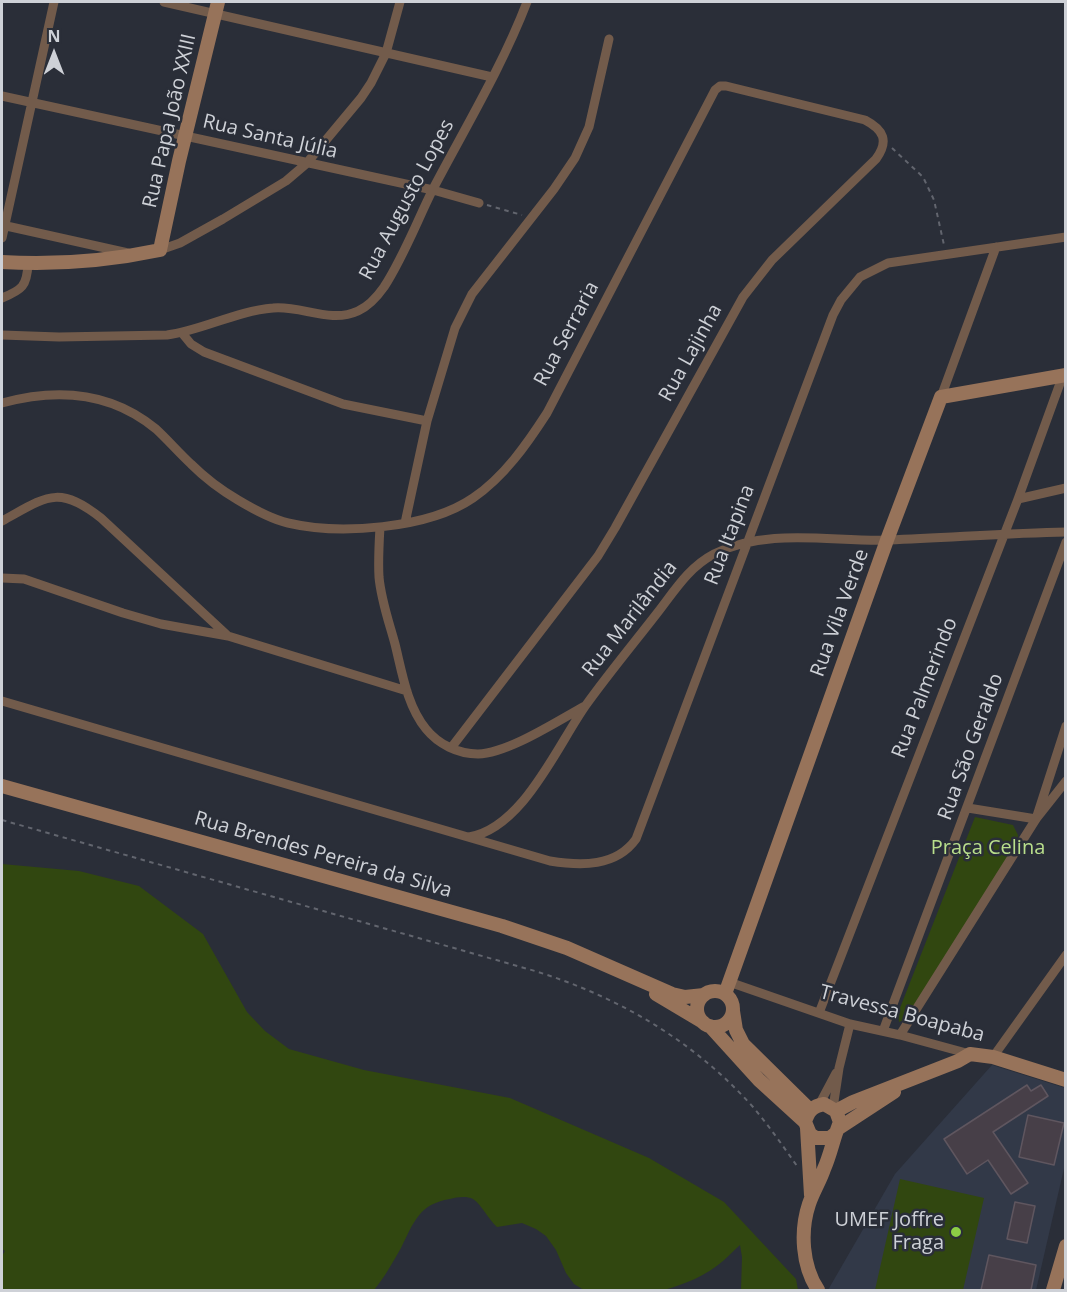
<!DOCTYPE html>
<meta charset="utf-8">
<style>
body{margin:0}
#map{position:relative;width:1067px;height:1292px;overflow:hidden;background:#2a2e38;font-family:"Open Sans",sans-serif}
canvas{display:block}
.frame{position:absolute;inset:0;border:3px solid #ced1d7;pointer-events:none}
.north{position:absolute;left:24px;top:24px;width:60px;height:60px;-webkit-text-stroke:4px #2a2e38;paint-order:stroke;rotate:0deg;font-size:16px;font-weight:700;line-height:24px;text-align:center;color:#ced1d7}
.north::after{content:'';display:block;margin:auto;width:21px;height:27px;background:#ced1d7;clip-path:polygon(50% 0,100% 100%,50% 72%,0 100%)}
</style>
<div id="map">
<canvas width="1067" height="1292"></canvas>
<div class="frame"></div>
<div class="north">N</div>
</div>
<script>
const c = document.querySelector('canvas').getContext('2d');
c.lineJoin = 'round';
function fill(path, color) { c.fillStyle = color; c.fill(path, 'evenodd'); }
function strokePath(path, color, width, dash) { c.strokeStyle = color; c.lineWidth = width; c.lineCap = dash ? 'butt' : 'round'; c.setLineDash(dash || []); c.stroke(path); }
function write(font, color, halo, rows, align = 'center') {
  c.font = font + ' "Open Sans",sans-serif'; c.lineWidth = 5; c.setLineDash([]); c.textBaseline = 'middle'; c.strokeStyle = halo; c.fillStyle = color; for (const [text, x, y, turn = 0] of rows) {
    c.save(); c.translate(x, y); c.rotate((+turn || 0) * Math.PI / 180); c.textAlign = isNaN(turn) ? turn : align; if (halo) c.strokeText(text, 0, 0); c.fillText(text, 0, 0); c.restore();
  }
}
const built = new Path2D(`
 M992 1065 1065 1088V1164L1036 1290H828L895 1174Z`);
const green = new Path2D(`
 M975 817 1013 825 1018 835 1016 844 906 1019 899 1022 898 1013Z
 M2 864 79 871 139 886 203 934 247 1012 265 1031 289 1049 364 1070 510 1098 649 1158 724 1202 796 1279 798 1290H741L742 1257 740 1245C734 1250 729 1256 723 1261 707 1275 684 1285 663 1290H584L574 1284 566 1273 556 1250 546 1236 536 1229 522 1223 497 1227C488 1219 482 1205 473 1199 467 1196 457 1197 450 1199 419 1204 414 1222 401 1248 393 1262 384 1278 374 1290H2V1256L5 1251 2 1249Z
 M900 1179 984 1198 963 1290H875Z`);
const building = new Path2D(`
 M1027 1085 1031 1091 1041 1085 1048 1096 993 1132 1028 1183 1011 1194 988 1160 967 1174 944 1139Z
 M1028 1115 1064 1123 1054 1165 1019 1157Z
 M1015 1202 1035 1206 1027 1243 1007 1239Z
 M989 1255 1036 1265 1031 1290H981Z`);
const path = new Path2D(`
 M892 148 923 177 934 200 944 245
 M487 205 522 215
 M2 820 535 971C619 997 694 1041 753 1107 769 1126 783 1146 797 1166`);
const street = new Path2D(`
 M164 2 492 77
 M2 96 433 190 479 203
 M2 225 128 253
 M2 238 54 2
 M160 250 180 243 223 219 286 181 306 164 361 98 371 83 386 53 400 2
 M2 298C22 290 27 286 28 264
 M182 333 191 344 204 352 343 404 427 421
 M2 335 59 337 167 335C203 330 236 311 273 308 301 305 330 324 358 311 369 306 377 297 384 287 404 256 417 221 433 189 465 128 502 67 527 2
 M941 397 996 247
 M2 403C57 388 110 391 156 429 168 440 179 453 191 464 205 478 221 490 238 500 253 509 271 519 288 523 339 535 428 529 473 498 504 477 527 444 547 413L715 90 720 86H726L865 120C884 130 889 141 876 159L772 260 743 297 615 528 598 556 451 748
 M1018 499 1066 488
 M2 521C46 497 58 484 101 518L228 636
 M405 523 427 421 455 328 472 294 554 189 575 158 589 127 609 39
 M380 527C379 544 378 561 379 577 381 600 389 622 395 644 402 672 407 706 426 729 438 744 458 754 478 754 509 753 557 721 585 706
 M2 578 24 579 123 613 161 624 228 636 407 691
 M2 701 550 861C581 866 616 867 636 839L833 315 841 300 860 277 888 263 1066 237
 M968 808 1036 819 1066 726
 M469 837C523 828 557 746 586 705 609 673 634 643 658 612 675 590 689 567 714 554 767 527 832 542 889 540 948 538 1006 533 1066 532
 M729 982 850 1024 900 1035 970 1054
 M819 1013 1018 499 1063 375
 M883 1031 1066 542
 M900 1035 1036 819 1066 781
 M993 1057 1066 955
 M819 1105 836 1073
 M833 1108 839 1068 850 1024`);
const secondary = new Path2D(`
 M2 262C54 265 108 261 160 250L179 161 218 2
 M2 786 502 926 567 948 672 994 685 997 704 995
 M697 1009a18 18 0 1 1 36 0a18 18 0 1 1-36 0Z
 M656 994 703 1022
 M725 994 887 540 941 397 1066 375
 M733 1011 736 1030 743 1044 810 1110
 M710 1026 759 1080 805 1122 810 1134 816 1138H830L836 1133 840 1122 836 1111 824 1104C813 1106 808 1111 805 1122
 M836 1111 853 1102 958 1061 970 1054 993 1057 1066 1080
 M807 1128 811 1195
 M839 1128 894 1092
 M818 1290C802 1266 800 1231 809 1204 813 1192 820 1181 824 1169 829 1158 832 1145 836 1133
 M1053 1290 1066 1246`);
const markers = [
 [956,1232,6,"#8cce45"]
];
const streetNames = [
 ["Rua Papa João XXIII",170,121,-77],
 ["Rua Santa Júlia",270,137,13],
 ["Rua Augusto Lopes",407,200,-62],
 ["Rua Serraria",567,334,-62],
 ["Rua Lajinha",691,353,-61],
 ["Rua Itapina",730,535,-69],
 ["Rua Vila Verde",840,613,-70],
 ["Rua Marilândia",630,619,-52],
 ["Rua Palmerindo",925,688,-69],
 ["Rua São Geraldo",971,747,-70],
 ["Rua Brendes Pereira da Silva",323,855,16],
 ["Travessa Boapaba",902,1014,15]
];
const parkNames = [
 ["Praça Celina",988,848]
];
const poiNames = [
 ["UMEF Joffre",944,1220],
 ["Fraga",944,1243]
];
fill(built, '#323948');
fill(green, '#314710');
fill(building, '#473f48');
strokePath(building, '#5f565f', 1.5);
strokePath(path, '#62656e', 2, [4.5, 4.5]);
strokePath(street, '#725b4b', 9);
strokePath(secondary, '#97735a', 14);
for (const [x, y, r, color] of markers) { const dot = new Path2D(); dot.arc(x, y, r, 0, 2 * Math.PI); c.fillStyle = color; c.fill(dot); strokePath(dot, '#2a2e38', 2); }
write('20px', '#ced1d7', '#2a2e38', streetNames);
write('20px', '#b9df8c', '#2a2e38', parkNames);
write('20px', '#ced1d7', '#2a2e38', poiNames, 'right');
</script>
